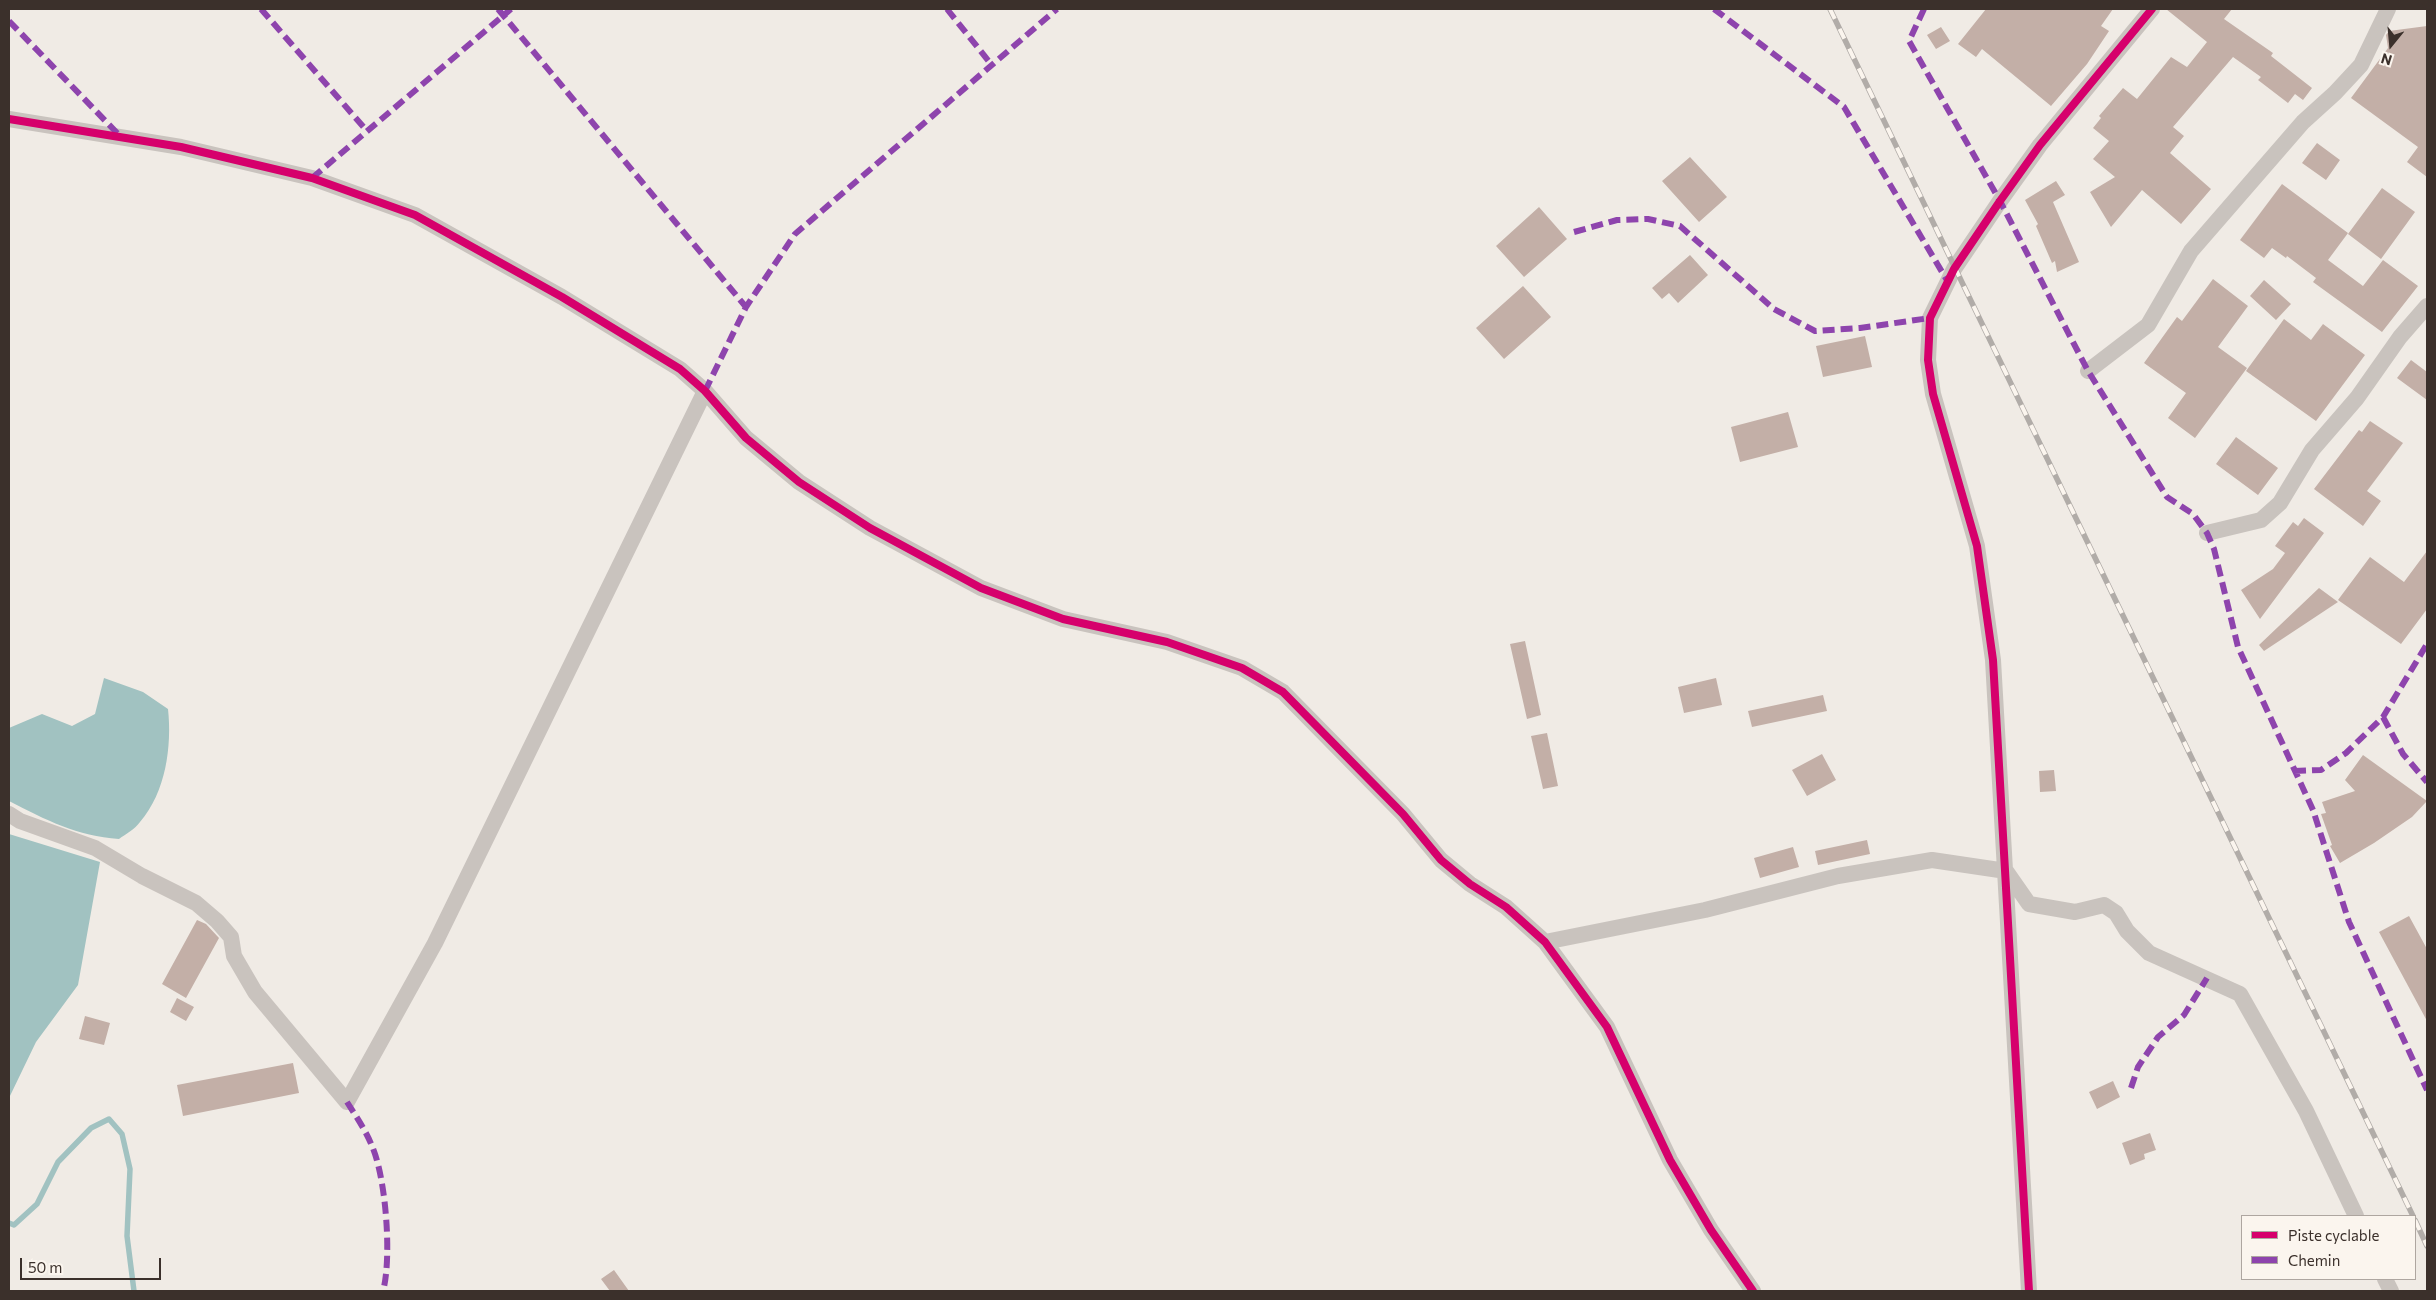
<!DOCTYPE html>
<style>
body{margin:0}
#map{position:relative;width:2436px;height:1300px;overflow:hidden;background:#f0ebe5;font-family:Commissioner,sans-serif}
canvas{display:block}
.frame{position:absolute;inset:0;border:10px solid #3b302b;pointer-events:none}
.legend{position:absolute;left:2241px;top:1215px;width:175px;height:65px;box-sizing:border-box;background:#fbf5ee;border:1px solid #aea6a0;margin:0;padding:6px 9px;list-style:none;font-size:15px;color:#3b302b}
.legend li{display:flex;align-items:center;gap:10px;height:25px}
.legend b{width:25px;border:1px solid #aea6a0}
.north{position:absolute;left:2366px;top:20px;width:50px;height:50px;-webkit-text-stroke:4px #fbf5ee;paint-order:stroke;rotate:197deg;font-size:14px;font-weight:700;line-height:20px;text-align:center;color:#3b302b}
.north::after{content:'';display:block;margin:auto;width:18px;height:22px;background:#3b302b;clip-path:polygon(50% 0,100% 100%,50% 72%,0 100%)}
.scale{position:absolute;left:20px;top:1258px;width:141px;height:22px;box-sizing:border-box;border:2px solid #3b302b;border-top:0;padding-left:6px;font-size:15px;line-height:18px;white-space:nowrap;color:#3b302b;-webkit-text-stroke:4px #fbf5ee;paint-order:stroke}
</style>
<div id="map">
<canvas width="2436" height="1300"></canvas>
<div class="frame"></div>
<ul class="legend">
<li><b style="height:6px;background:#d6006c"></b>Piste cyclable</li>
<li><b style="height:6px;background:#8e44ad"></b>Chemin</li>
</ul>
<div class="north">N</div>
<div class="scale">50 m</div>
</div>
<script>
const c = document.querySelector('canvas').getContext('2d');
c.lineJoin = 'round';
function fill(path, color) { c.fillStyle = color; c.fill(path, 'evenodd'); }
function strokePath(path, color, width, dash) { c.strokeStyle = color; c.lineWidth = width; c.lineCap = dash ? 'butt' : 'round'; c.setLineDash(dash || []); c.stroke(path); }
const water = new Path2D(`
 M104 678 143 692 168 709C172 746 166 792 140 822 135 829 126 834 119 839 77 836 46 820 9 801V728L42 714 72 726 95 714Z
 M9 834 100 862 78 985 36 1042 9 1098Z`);
const stream = new Path2D(`
 M9 1223 14 1225 37 1204 58 1162 91 1128 109 1119 122 1134 130 1169 127 1236 134 1291`);
const building = new Path2D(`
 M1986 9H2113L2101 26 2109 31 2087 64 2051 106 1982 49 1976 57 1958 44Z
 M2166 9H2232L2224 19 2273 53 2271 56 2312 88 2303 100 2295 94 2288 103 2258 80 2261 77 2233 57 2173 127 2184 136 2170 153 2211 189 2181 224 2142 190 2111 227 2090 192 2115 177 2093 159 2109 141 2093 128 2101 118 2099 116 2123 88 2137 99 2171 57 2187 67 2207 42Z
 M2427 26V177L2407 162 2418 147 2351 98 2388 48 2386 35 2389 31Z
 M1941 27 1950 41 1936 49 1927 35Z
 M2317 143 2340 160 2326 180 2302 163Z
 M1690 157 1727 197 1699 222 1662 181Z
 M2056 181 2065 195 2053 202 2079 262 2057 272 2055 261 2052 263 2036 226 2038 224 2025 200Z
 M2282 184 2348 233 2328 260 2363 286 2383 260 2418 286 2382 332 2313 282 2316 278 2287 256 2286 258 2272 248 2264 258 2240 240Z
 M2382 188 2415 212 2381 259 2348 234Z
 M1539 207 1567 239 1524 277 1496 246Z
 M1690 255 1708 275 1678 303 1669 293 1662 299 1652 288Z
 M2213 279 2248 306 2218 347 2247 368 2195 438 2168 418 2186 393 2144 363 2177 317 2182 321Z
 M2264 280 2291 304 2276 320 2250 296Z
 M1523 286 1551 317 1504 359 1476 328Z
 M2284 319 2311 340 2323 324 2365 355 2316 421 2246 371Z
 M1865 336 1872 367 1823 377 1816 346Z
 M2411 360 2427 372V400L2397 378Z
 M1788 412 1798 447 1740 462 1731 427Z
 M2370 421 2403 443 2367 491 2381 501 2363 526 2314 489 2359 430 2362 432Z
 M2236 437 2278 468 2258 495 2216 464Z
 M2304 518 2324 533 2260 619 2241 590 2273 569 2285 553 2275 546 2293 522 2298 526Z
 M2427 551V609L2401 644 2338 600 2370 557 2404 582Z
 M2319 588 2338 602 2264 651 2259 645Z
 M1525 641 1541 715 1527 719 1510 644Z
 M1716 678 1722 705 1684 713 1678 687Z
 M1823 695 1827 711 1752 727 1748 711Z
 M1547 733 1558 786 1543 789 1531 736Z
 M1822 754 1836 780 1807 796 1792 770Z
 M2363 755 2427 801 2412 817 2374 843 2340 863 2330 846 2332 845 2321 814 2326 813 2322 802 2355 791 2345 780Z
 M2054 770 2056 791 2040 792 2039 771Z
 M1867 840 1870 854 1818 865 1815 851Z
 M1793 847 1799 867 1760 878 1754 858Z
 M2409 916 2427 949V1021L2379 932Z
 M197 920 206 924 219 938 186 998 162 984Z
 M177 998 194 1007 186 1021 170 1012Z
 M85 1016 110 1023 104 1045 79 1039Z
 M293 1063 299 1093 183 1116 177 1085Z
 M2113 1081 2120 1097 2097 1109 2089 1092Z
 M2150 1133 2156 1150 2144 1154 2145 1159 2130 1165 2122 1143Z
 M614 1270 629 1291H610L601 1279Z`);
const minor = new Path2D(`
 M9 119 181 147 312 178 415 215 562 297 680 369 705 391 746 438 799 482 870 528 981 588 1063 619 1167 642 1242 668 1283 692 1403 814 1441 860 1470 884 1506 907 1545 942 1607 1027 1670 1160 1711 1230 1753 1291
 M2088 371 2148 325 2191 251 2303 122 2335 93 2361 65 2388 9
 M2207 533 2261 520 2280 503 2312 450 2357 398 2400 337 2427 306
 M9 814 20 821 95 848 142 876 196 903 217 921 231 937 234 956 255 992 347 1102 435 943 705 391
 M1545 942 1705 910 1838 876 1932 860 2006 871 2029 904 2075 912 2104 905 2116 913 2127 931 2149 953 2240 994 2306 1111 2356 1216
 M2385 1279 2391 1291
 M2029 1291 1993 660 1977 546 1933 394 1928 360 1930 318 1954 269 2000 201 2040 145 2152 9`);
const rail = new Path2D(`
 M1830 9 2413 1216
 M2415 1220 2427 1246`);
const quiet = new Path2D(`
 M261 9 367 131
 M498 9 746 307
 M947 9 991 64
 M1714 9 1844 107 1948 282
 M1924 9 1909 41 2000 201 2088 371 2167 497 2193 514 2207 533 2214 549 2238 647 2313 810 2349 922 2427 1090
 M9 21 120 136
 M312 178 511 9
 M1574 232 1617 220 1648 219 1680 226 1774 309 1815 331 1860 328 1930 318
 M705 391 746 307 795 234 1057 9
 M2383 717 2403 754 2427 782
 M2294 771 2321 770 2346 753 2383 717 2427 644
 M2131 1088 2138 1067 2158 1037 2184 1015 2207 978
 M347 1102C356 1116 366 1131 372 1146 386 1178 392 1258 383 1291`);
const cycleway = new Path2D(`
 M9 119 181 147 312 178 415 215 562 297 680 369 705 391 746 438 799 482 870 528 981 588 1063 619 1167 642 1242 668 1283 692 1403 814 1441 860 1470 884 1506 907 1545 942 1607 1027 1670 1160 1711 1230 1753 1291
 M2029 1291 1993 660 1977 546 1933 394 1928 360 1930 318 1954 269 2000 201 2040 145 2152 9`);
fill(water, '#a1c2c1');
strokePath(stream, '#a1c2c1', 5.5);
fill(building, '#c3afa7');
strokePath(minor, '#c9c3be', 16);
strokePath(rail, '#b1aca8', 5.5);
strokePath(rail, '#fbf5ee', 4, [11]);
strokePath(quiet, '#8e44ad', 6, [12, 6]);
strokePath(cycleway, '#d6006c', 8);
</script>
